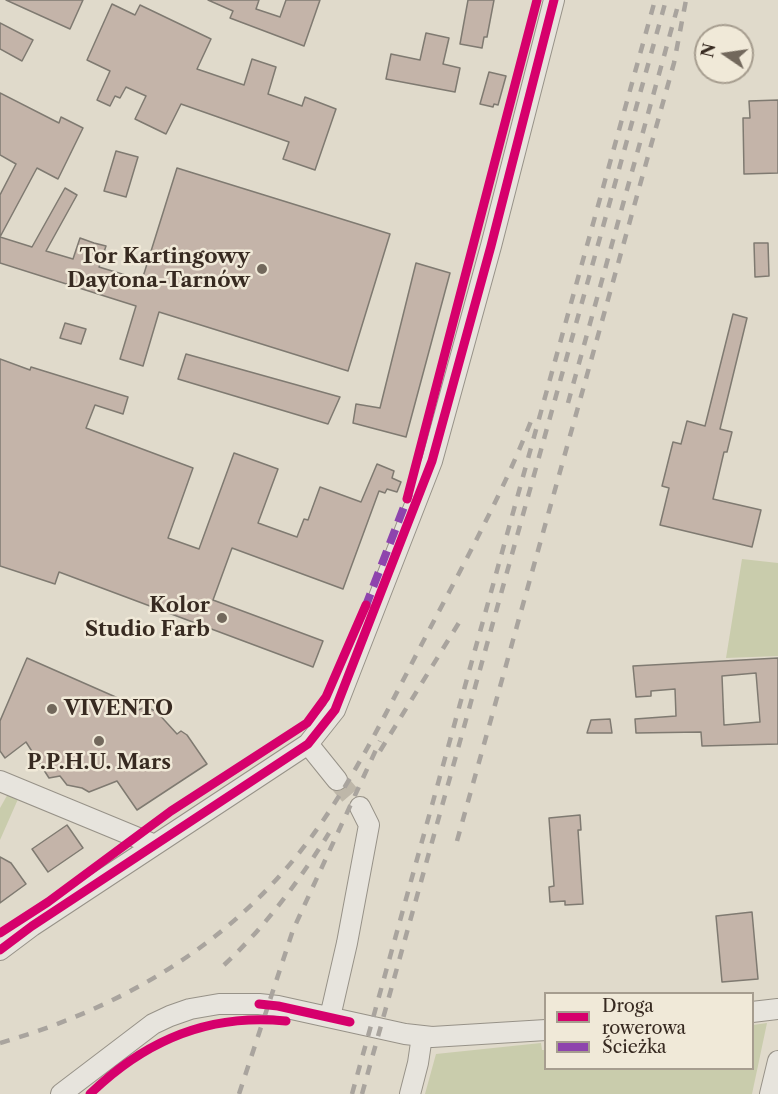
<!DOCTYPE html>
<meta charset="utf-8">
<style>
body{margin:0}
#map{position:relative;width:778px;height:1094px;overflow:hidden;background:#e0dacb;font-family:"Libre Caslon Text",serif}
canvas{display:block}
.legend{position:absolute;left:544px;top:992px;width:210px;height:78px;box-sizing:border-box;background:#f0e9d8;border:2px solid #a69d8f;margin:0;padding:8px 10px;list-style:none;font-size:18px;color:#372a21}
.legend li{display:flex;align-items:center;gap:12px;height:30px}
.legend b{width:30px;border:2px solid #a69d8f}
.north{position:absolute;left:694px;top:24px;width:60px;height:60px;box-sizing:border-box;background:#f0e9d8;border:2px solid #a69d8f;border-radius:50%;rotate:283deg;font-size:16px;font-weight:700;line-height:24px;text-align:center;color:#372a21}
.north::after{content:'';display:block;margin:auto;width:21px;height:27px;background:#72685c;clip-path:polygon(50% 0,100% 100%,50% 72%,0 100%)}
</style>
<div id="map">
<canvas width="778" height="1094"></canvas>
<ul class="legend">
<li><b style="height:8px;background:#d6006c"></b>Droga rowerowa</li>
<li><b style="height:8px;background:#8e44ad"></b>Ścieżka</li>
</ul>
<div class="north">N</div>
</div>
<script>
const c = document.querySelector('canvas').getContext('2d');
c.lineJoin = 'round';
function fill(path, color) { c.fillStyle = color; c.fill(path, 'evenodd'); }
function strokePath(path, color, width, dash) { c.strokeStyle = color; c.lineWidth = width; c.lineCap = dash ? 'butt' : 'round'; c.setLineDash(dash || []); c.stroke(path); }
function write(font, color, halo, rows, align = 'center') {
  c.font = font + ' "Libre Caslon Text",serif'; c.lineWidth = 5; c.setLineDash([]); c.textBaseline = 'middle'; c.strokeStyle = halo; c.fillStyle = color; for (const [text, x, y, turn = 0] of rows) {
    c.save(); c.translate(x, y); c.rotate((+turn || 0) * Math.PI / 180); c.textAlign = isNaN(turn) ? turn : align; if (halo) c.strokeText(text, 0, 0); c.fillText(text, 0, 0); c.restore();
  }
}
const green = new Path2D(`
 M742 559 778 563V656L726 658Z
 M22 790 0 840V808L9 792Z
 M767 1023 752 1094H425L436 1054 541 1043 542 1050H545L546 1068H752L753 1025Z`);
const building = new Path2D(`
 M6 0H83L70 29Z
 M208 0H259L256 9 280 17 286 0H320L304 46 230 18 233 11Z
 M468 0H494L487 37H484L482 48 460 44Z
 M112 4 135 15 140 5 211 39 197 69 244 85 252 59 276 67 268 94 302 106 305 97 336 109 315 170 283 159 289 142 181 104 166 134 135 119 146 96 126 87 120 98 115 96 110 106 97 100 110 71 87 60Z
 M0 23 33 40 22 61 0 49Z
 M426 33 449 38 443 64 460 68 455 92 386 79 391 54 420 60Z
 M489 72 506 76 498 105 494 104 493 107 480 104Z
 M0 93 59 123 61 117 83 128 58 179 37 168 0 237 32 247 65 188 77 195 46 251 73 259 80 238 94 243 106 246 99 267 142 280 177 168 390 234 348 371 159 312 143 366 120 359 136 306 0 263V195L16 164 0 155Z
 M778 100V173L744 174 743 118H750L749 101Z
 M116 151 138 157 126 197 104 191Z
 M754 243H768L769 276 755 277Z
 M416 263 450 273 406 437 353 423 356 404 380 408Z
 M733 314 747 318 720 429 732 432 727 452H724L713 499 761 510 752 547 660 525 669 488 662 486 673 442 681 444 687 421 705 426Z
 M65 323 86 329 81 344 60 338Z
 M186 354 340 397 328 424 178 379Z
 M0 359 30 370 31 367 128 397 123 414 95 405 86 428 193 468 168 538 199 549 234 453 278 469 258 523 297 537 304 519 308 520 320 487 361 502 377 464 394 471 392 478 401 482 397 492 387 489 385 493 379 491 343 589 232 548 213 600 323 641 313 667 59 572 55 584 0 566Z
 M27 658 127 702 134 712 145 707 156 711 177 734 181 731 187 735 207 764 137 810 117 781 89 792 82 788 67 785 60 776 49 778 26 742 5 758 0 751V721Z
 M778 658V744L702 746 701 732 636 733 635 719 676 716 675 689 651 691V696L636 697 633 666ZM756 673 760 722 724 725 722 676Z
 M610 719 612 733H587L591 720Z
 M580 815 581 830H578L583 904 565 905V901L550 902 549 887 554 886 549 818Z
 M67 825 83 848 48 872 32 849Z
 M0 857 11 863 26 884 0 903Z
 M752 912 758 979 722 982 716 916Z`);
const minorTunnel = new Path2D(`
 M337 780 360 807`);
const minor = new Path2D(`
 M308 744 337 780
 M0 781 155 845
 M0 950 32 926 308 744 335 710 432 461 491 246 554 0
 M752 1012 778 1009
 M330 1017 347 943 369 825 360 807
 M61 1094 153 1024 170 1016 190 1009 219 1004H259L278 1006 405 1034 432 1037 546 1030
 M410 1094 418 1063 422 1036
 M770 1094 778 1061`);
const rail = new Path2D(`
 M568 403 677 9
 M380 751 460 621
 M457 841 674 63 686 0
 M224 965C265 927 300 880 329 833
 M0 1043C131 1005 244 936 322 822 362 764 393 699 426 636 463 565 502 495 531 421
 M239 1094 293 930 380 741
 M352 1094 655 0
 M362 1094 666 0`);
const quiet = new Path2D(`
 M365 608 409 494`);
const cycleway = new Path2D(`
 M407 499 537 0
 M0 933 48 902 171 811 307 723 326 697 366 605
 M0 950 32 926 308 744 335 710 432 461 491 246 554 0
 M259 1004 278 1006 350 1022
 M90 1094C144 1041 209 1013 286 1021`);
const markers = [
 [262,269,6,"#72685c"],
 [222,618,6,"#72685c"],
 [52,709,6,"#72685c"],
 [99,741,6,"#72685c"]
];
const poiNames = [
 ["Tor Kartingowy",250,257],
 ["Daytona-Tarnów",250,281],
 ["Kolor",210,606],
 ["Studio Farb",210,630],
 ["VIVENTO",64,709,"left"],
 ["P.P.H.U. Mars",99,763,"center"]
];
fill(green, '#c9ccac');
fill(building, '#c4b4a9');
strokePath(building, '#7f7a71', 1.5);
strokePath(minorTunnel, '#beb7a9', 20, [20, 10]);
strokePath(minor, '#979288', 22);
strokePath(minor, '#e7e4dd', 20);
strokePath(rail, '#a9a49e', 4.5, [10, 10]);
strokePath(quiet, '#8e44ad', 8, [15, 8]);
strokePath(cycleway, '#d6006c', 9);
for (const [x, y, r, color] of markers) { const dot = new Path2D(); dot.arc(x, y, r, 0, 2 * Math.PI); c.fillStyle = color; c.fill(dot); strokePath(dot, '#f0e9d8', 2); }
write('bold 21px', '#372a21', '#f0e9d8', poiNames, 'right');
</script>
